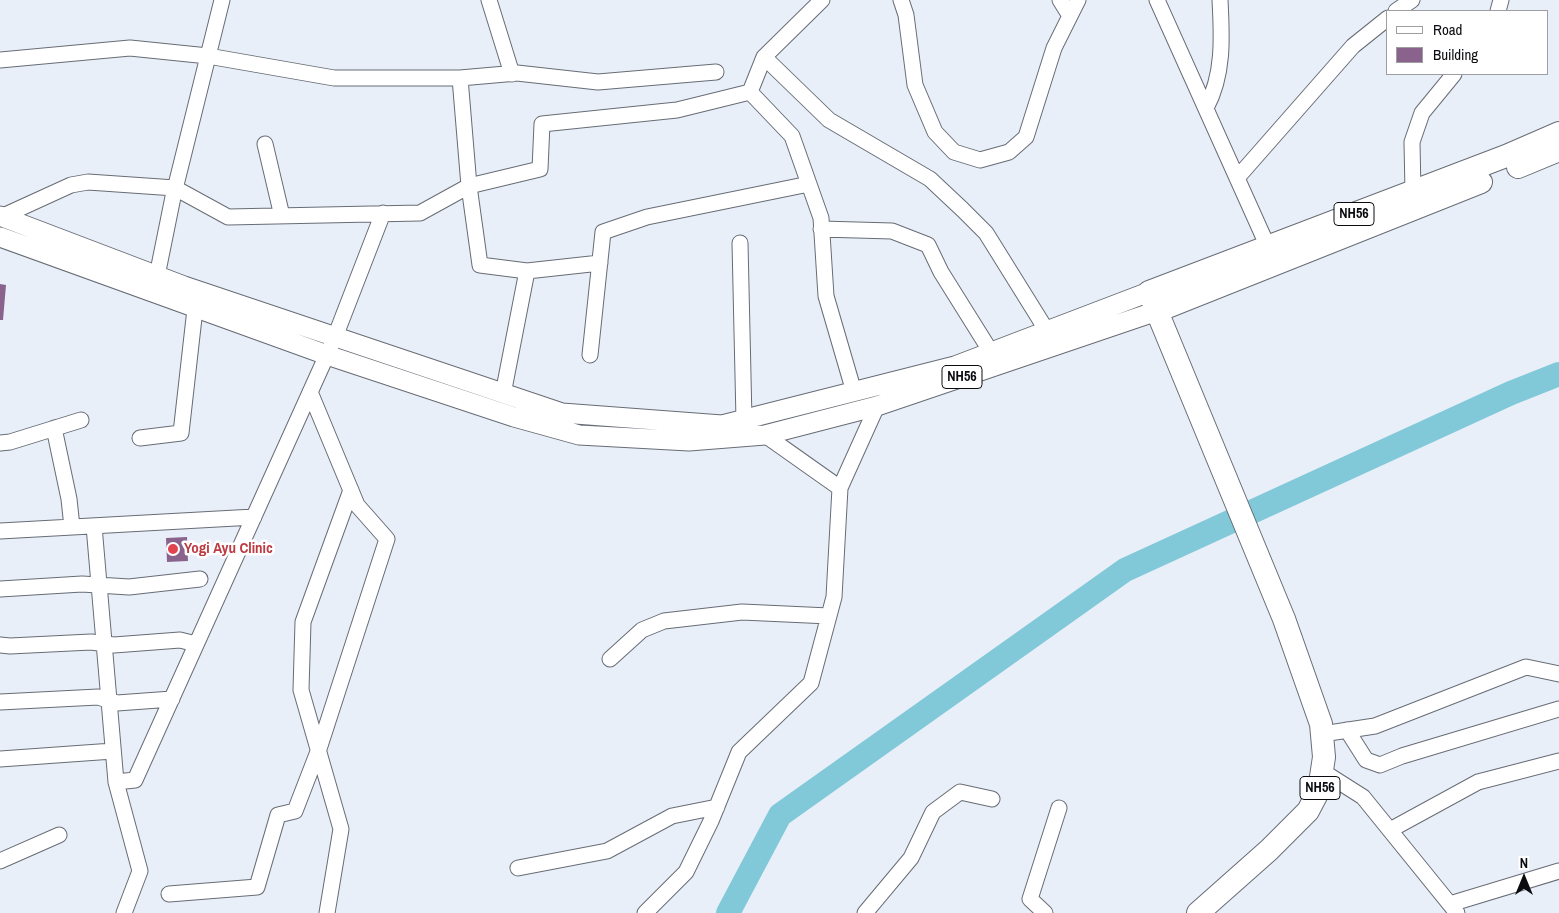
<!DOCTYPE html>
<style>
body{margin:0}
#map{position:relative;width:1559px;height:913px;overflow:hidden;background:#e9eff9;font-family:"Archivo Narrow",sans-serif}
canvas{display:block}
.legend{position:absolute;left:1386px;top:10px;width:162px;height:65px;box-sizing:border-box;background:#fff;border:1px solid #9d9e9f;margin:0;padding:6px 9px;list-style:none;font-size:15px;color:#0a0c0f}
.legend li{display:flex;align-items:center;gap:10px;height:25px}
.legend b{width:25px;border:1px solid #9d9e9f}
.north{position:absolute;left:1499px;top:853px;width:50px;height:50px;-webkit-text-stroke:4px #fff;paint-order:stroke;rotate:0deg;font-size:14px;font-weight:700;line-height:20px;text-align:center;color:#0a0c0f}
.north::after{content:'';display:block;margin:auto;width:18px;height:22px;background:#0a0c0f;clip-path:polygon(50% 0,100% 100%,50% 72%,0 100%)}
</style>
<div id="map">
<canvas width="1559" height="913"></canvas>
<ul class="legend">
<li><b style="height:6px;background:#fff"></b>Road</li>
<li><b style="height:14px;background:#89638b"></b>Building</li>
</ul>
<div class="north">N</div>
</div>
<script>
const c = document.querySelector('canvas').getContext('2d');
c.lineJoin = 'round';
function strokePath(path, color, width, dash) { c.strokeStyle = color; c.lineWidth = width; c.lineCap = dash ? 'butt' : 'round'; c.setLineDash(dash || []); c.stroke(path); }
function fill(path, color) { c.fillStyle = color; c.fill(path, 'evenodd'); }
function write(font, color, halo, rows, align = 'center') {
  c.font = font + ' "Archivo Narrow",sans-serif'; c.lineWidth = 5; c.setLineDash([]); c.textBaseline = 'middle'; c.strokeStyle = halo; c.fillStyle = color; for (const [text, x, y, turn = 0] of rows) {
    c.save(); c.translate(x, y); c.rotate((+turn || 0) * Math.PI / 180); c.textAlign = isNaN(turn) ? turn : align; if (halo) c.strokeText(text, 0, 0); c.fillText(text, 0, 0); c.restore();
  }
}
const river = new Path2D(`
 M728 913 780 815 1125 570 1511 393 1559 374`);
const building = new Path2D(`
 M0 284 6 285 3 320H0Z
 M187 537 188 561 167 562 166 538Z`);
const minor = new Path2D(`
 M489 0 512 74
 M901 0 906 15 915 85 935 132 954 152 980 160 1009 152 1026 137 1054 48 1078 0
 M1060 0 1070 16
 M1157 0 1268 247
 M1396 11 1412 0
 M1498 11 1501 0
 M764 57 829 120 930 179 963 210 986 233 1047 331
 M0 60 130 48 208 56 334 78H460L517 73 598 82 716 72
 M460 78 469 186 480 265 527 271 600 263
 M750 92 792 136 821 218 826 296 854 392
 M750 92 764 57 822 0
 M1206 108C1224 75 1222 37 1220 0
 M265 144 282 216
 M1237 178 1353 46 1388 18
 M1413 192 1412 142 1422 113 1454 74
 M1 217 71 185 88 182 175 188 228 217 420 213 469 186 540 169 542 124 677 110 750 92
 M821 229 892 231 928 245 941 272 991 352
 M740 243 744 420
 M157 276 173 197 222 0
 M590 355 603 232 647 217 809 184
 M503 394 527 271
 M54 428 69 499 72 527
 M765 435 840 488 877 406
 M140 438 181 433 195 309
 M0 443 10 442 81 420
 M94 526 116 782 140 871 124 913
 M0 531 254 517
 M0 589 82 584 129 587 200 579
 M0 645 10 646 91 642 114 645 180 640 196 644
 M610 659 642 630 664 621 742 612 829 616
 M0 702 98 697 117 703 172 699
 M1347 730 1366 760 1380 765 1402 756 1559 709
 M1322 734 1375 726 1526 667 1559 674
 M0 759 113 751
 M1322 771 1363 797 1457 913
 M116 782 135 780 335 337 383 213
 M1390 830 1478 782 1559 761
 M0 861 59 835
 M518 868 607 851 672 816 717 807
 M169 894 257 887 278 815 295 811 319 749 387 539 357 505 310 392
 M1450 904 1559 871
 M327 913 341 829 301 690 303 622 351 490
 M645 913 686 872 711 821 739 752 811 683 834 597 840 488
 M865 913 911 858 933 812 960 792 992 799
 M1045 913 1030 899 1059 808`);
const major = new Path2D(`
 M0 216 184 286 562 413 722 425 955 366 1149 292
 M0 237 327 355 514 417 579 435 689 441 765 435 877 406 1157 311`);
const highway = new Path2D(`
 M1518 167 1559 150
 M1157 311 1481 182
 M1198 913 1269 850 1308 811 1319 790 1324 757 1321 724 1284 619 1149 292 1506 156 1559 133`);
const markers = [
 [173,549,6,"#e0444e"]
];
const shields = [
 [1354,214,40],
 [962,377,40],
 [1320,788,40]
];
const shieldNames = [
 ["NH56",1354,214],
 ["NH56",962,377],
 ["NH56",1320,788]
];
const healthNames = [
 ["Yogi Ayu Clinic",184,549]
];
strokePath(river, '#81c9d8', 24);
fill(building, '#89638b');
strokePath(minor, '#676c75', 17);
strokePath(major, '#676c75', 21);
strokePath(highway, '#676c75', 24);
strokePath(minor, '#fff', 15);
strokePath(major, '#fff', 19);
strokePath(highway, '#fff', 22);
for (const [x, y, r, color] of markers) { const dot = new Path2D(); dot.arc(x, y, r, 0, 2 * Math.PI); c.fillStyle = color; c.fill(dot); strokePath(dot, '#fff', 2); }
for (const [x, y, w] of shields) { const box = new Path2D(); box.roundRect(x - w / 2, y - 11.5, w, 23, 4); c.fillStyle = '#fff'; c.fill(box); strokePath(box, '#0a0c0f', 1); }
write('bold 14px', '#0a0c0f', null, shieldNames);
write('bold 15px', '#be3a42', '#fff', healthNames, 'left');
</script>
